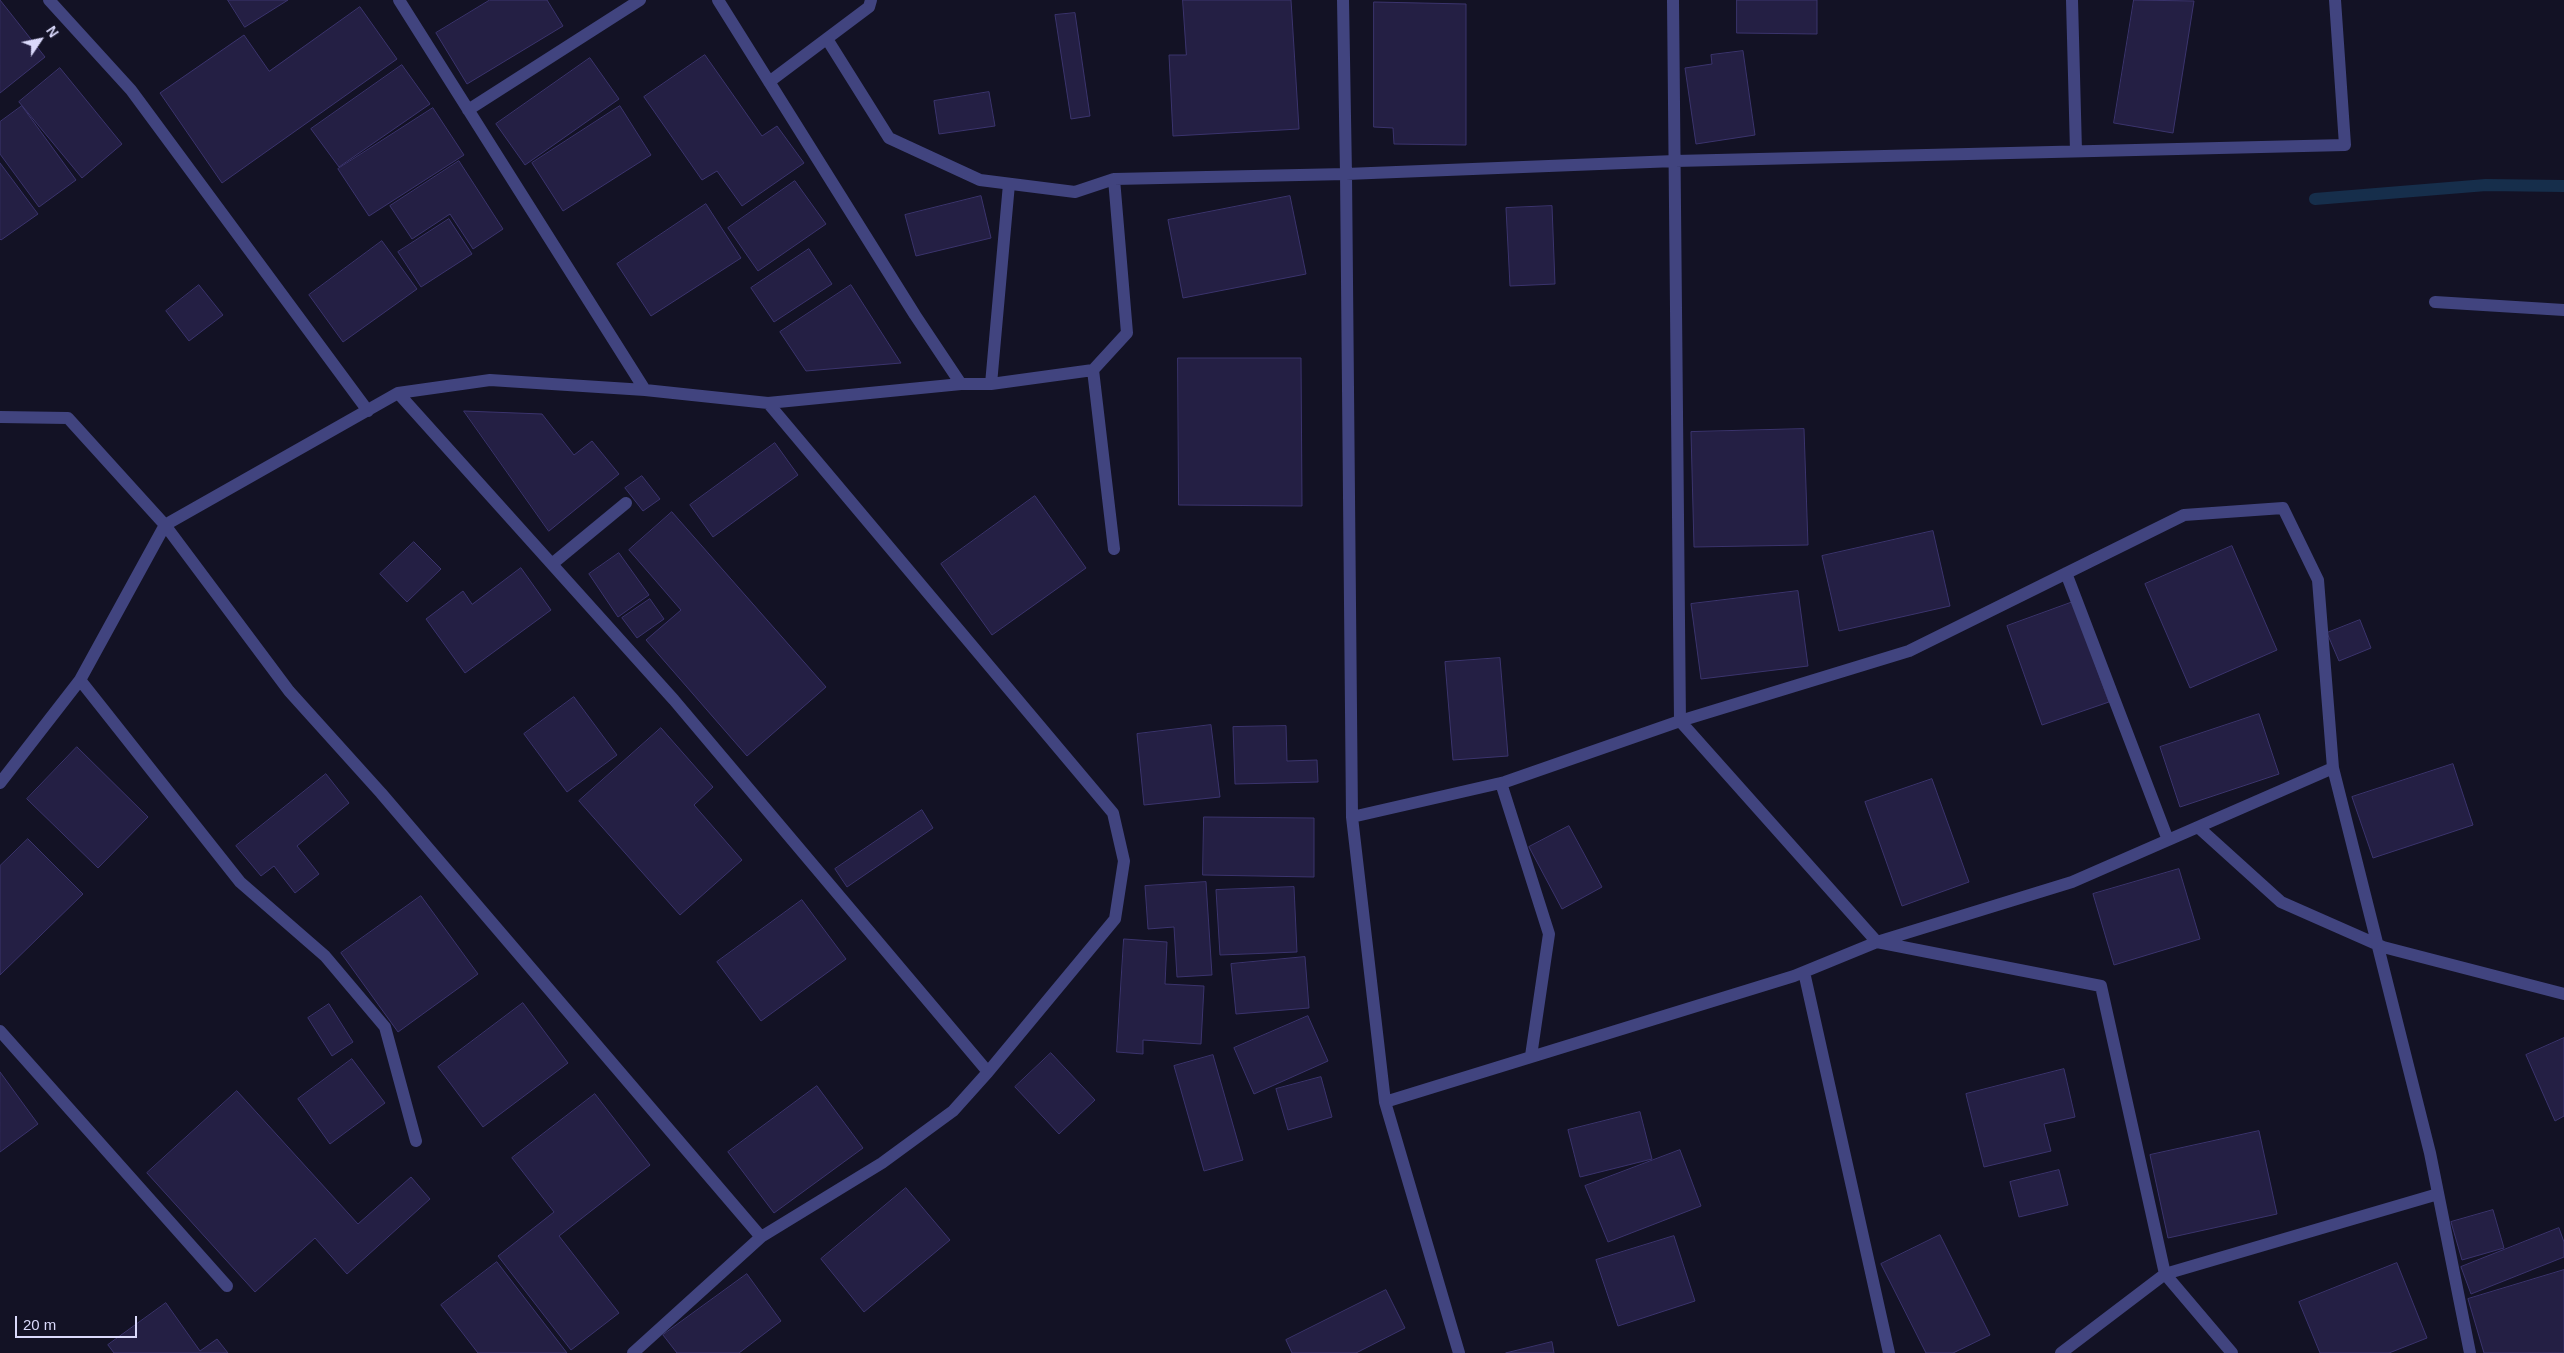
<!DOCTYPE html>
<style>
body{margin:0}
#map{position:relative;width:2564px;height:1353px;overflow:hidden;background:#131225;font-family:Arial,sans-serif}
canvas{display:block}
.north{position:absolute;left:15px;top:15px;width:50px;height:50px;-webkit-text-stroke:4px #131225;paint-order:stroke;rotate:56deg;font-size:14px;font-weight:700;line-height:20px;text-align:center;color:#dad9fb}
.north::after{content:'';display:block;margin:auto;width:18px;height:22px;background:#dad9fb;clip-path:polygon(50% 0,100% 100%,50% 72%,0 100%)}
.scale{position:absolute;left:15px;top:1316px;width:122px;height:22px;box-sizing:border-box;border:2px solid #dad9fb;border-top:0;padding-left:6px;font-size:15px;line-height:18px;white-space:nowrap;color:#dad9fb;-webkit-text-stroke:4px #131225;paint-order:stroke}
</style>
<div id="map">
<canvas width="2564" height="1353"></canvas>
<div class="north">N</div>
<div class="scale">20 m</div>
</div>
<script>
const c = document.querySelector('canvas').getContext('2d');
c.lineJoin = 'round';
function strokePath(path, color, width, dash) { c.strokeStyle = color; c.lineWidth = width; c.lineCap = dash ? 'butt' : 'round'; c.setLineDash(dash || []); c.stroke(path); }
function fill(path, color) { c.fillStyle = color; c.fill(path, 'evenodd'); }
const stream = new Path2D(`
 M2315 199 2486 185 2564 186`);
const building = new Path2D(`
 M0 0 45 57 0 93Z
 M228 0H288L245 27Z
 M490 0H547L563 26 467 84 436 33Z
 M1183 0H1291L1299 129 1173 136 1169 55H1186Z
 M1737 0H1817V34L1737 33Z
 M2134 0 2194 1 2173 133 2114 123Z
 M1374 2 1466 4V145L1394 144 1393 128 1374 127Z
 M360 7 397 59 222 183 160 93 244 35 269 71Z
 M1075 13 1090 116 1071 119 1055 15Z
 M1743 51 1755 135 1696 144 1685 68 1712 64 1711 55Z
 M705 55 762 136 777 126 804 163 742 206 717 171 702 180 644 97Z
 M590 58 619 99 525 165 496 124Z
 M402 65 430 104 339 167 311 129Z
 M60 68 122 144 82 178 19 102Z
 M989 92 995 126 939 134 934 101Z
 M22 106 76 180 39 207 0 154V122Z
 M620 106 651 155 563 211 532 163Z
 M433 108 464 155 369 216 338 169Z
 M459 161 503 229 473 249 450 214 412 239 390 206Z
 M0 163 38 214 1 240 0 239Z
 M795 181 826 224 758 271 728 228Z
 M981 196 991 238 916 256 905 215Z
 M1290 196 1306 274 1183 298 1168 220Z
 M706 204 741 258 651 316 617 264Z
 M1552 206 1555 284 1510 286 1506 208Z
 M449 219 472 254 421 287 398 252Z
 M382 241 417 289 343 342 309 295Z
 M809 249 832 284 774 322 751 288Z
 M199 285 223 315 189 341 166 311Z
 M851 285 901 363 806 371 780 332Z
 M1178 358H1301L1302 506 1179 505Z
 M464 411 542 414 574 455 592 441 619 474 549 531Z
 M1804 429 1808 545 1694 547 1691 432Z
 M775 443 798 475 713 537 690 505Z
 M642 476 660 499 643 511 625 488Z
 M1035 496 1086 568 992 635 941 564Z
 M672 512 826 687 747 756 646 640 681 610 629 550Z
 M1933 531 1950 606 1839 631 1822 556Z
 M414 542 441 569 407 602 380 574Z
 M2232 546 2277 650 2190 688 2145 584Z
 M619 553 649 595 618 617 589 574Z
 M521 568 551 610 465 673 426 619 463 591 472 604Z
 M1798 591 1808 666 1701 679 1691 604Z
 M650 599 664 619 637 638 622 618Z
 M2073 602 2109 702 2042 725 2007 626Z
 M2360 620 2371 648 2339 661 2327 633Z
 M1500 658 1508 756 1453 760 1445 662Z
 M574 697 617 755 567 792 524 734Z
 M2259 714 2279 774 2180 807 2160 747Z
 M1211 725 1220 797 1144 805 1137 734Z
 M1286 726 1287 761 1317 760 1318 782 1235 784 1233 727Z
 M661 728 713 787 694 805 742 860 680 915 579 801Z
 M77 747 148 817 98 868 27 799Z
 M2453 764 2473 825 2373 858 2352 797Z
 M326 774 349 803 297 846 319 874 295 893 274 866 261 876 236 846Z
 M1932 779 1969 882 1902 906 1865 802Z
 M922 810 933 828 847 887 835 869Z
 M1204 817 1314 818V877L1203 875Z
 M1569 826 1602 887 1562 909 1529 847Z
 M28 839 83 894 0 975V866Z
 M2179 869 2200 939 2114 965 2093 894Z
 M1206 882 1212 975 1177 977 1174 927 1148 929 1145 886Z
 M1294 887 1297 952 1220 955 1216 890Z
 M421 896 478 974 398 1032 341 953Z
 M802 900 846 959 761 1021 717 962Z
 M1124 939 1167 942 1165 984 1204 986 1201 1044 1143 1040V1054L1117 1052Z
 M1305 957 1309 1008 1236 1014 1231 964Z
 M523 1003 568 1063 483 1127 438 1067Z
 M329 1004 353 1042 332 1056 308 1018Z
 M1308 1016 1328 1061 1254 1094 1234 1048Z
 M2564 1038V1116L2555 1121 2526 1055Z
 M1051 1053 1095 1100 1059 1134 1015 1087Z
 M1213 1055 1243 1160 1204 1171 1174 1066Z
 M352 1059 385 1103 330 1144 298 1099Z
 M2064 1069 2075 1117 2044 1124 2051 1151 1984 1167 1966 1094Z
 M0 1072 38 1124 0 1152Z
 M1321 1077 1332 1117 1288 1130 1276 1089Z
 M817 1086 863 1148 774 1213 728 1152Z
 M237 1091 358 1224 411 1177 430 1199 347 1274 315 1238 255 1292 147 1173Z
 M595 1094 650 1165 559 1236 619 1313 571 1350 498 1256 554 1212 512 1158Z
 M1640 1112 1652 1159 1580 1177 1568 1130Z
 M2259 1131 2277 1214 2168 1238 2150 1155Z
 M1680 1150 1701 1206 1608 1242 1585 1186Z
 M2059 1170 2068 1205 2019 1217 2010 1182Z
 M906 1188 950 1240 864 1312 821 1259Z
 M2493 1210 2504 1248 2462 1260 2451 1222Z
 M2559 1228 2564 1242V1257L2471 1294 2461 1267Z
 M1940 1235 1990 1335 1953 1353H1926L1881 1264Z
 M1674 1236 1695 1301 1618 1326 1596 1260Z
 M497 1262 567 1353H478L441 1305Z
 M2397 1263 2427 1338 2389 1353H2320L2299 1302Z
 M2564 1270V1353H2484L2468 1299Z
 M747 1274 781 1321 739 1353H677L663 1335Z
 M1386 1290 1405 1328 1356 1353H1292L1286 1340Z
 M166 1303 200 1351 217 1339 228 1353H114L108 1345Z
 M1552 1342 1554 1353H1506Z`);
const minor = new Path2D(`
 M49 0 131 90 368 411
 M399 0 645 390
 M718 0 915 315 961 384
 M1673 0 1680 721 1877 942 2101 986 2165 1274 2232 1353
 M2072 0 2076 151
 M827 39 889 138 980 180 1075 192 1114 179
 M769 82 869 7 871 0
 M468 110 640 0
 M2435 302 2564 310
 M1093 370 1114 549
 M991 384 1009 184
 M398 393 674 700 988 1072
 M0 417 68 418 165 525 289 691 381 793 761 1237
 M552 564 626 503
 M2066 573 2168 840
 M80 680 240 882 325 956 385 1027 416 1141
 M0 783 80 680 165 525 398 393 490 380 645 390 768 403 961 384H991L1093 370 1127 333 1114 179 1346 174 1343 0
 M1501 783 1549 934 1531 1056
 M1352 817 1505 782 1680 721 1909 651 2184 515 2283 508 2318 580 2333 768 2430 1153 2470 1353
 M2198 827 2281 902 2383 947 2564 994
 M1804 972 1889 1353
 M0 1031 227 1286
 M1385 1102 1794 976 1877 942 2072 882 2333 768
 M633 1353 761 1237 882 1163 953 1111 988 1072 1115 919 1124 861 1113 813 768 403
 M1459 1353 1385 1102 1352 817 1346 174 1675 161 2345 145 2335 0
 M2061 1353 2165 1274 2438 1194`);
strokePath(stream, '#162e4b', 12);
fill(building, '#241f44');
strokePath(building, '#3b346d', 1);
strokePath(minor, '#41447f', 12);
</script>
